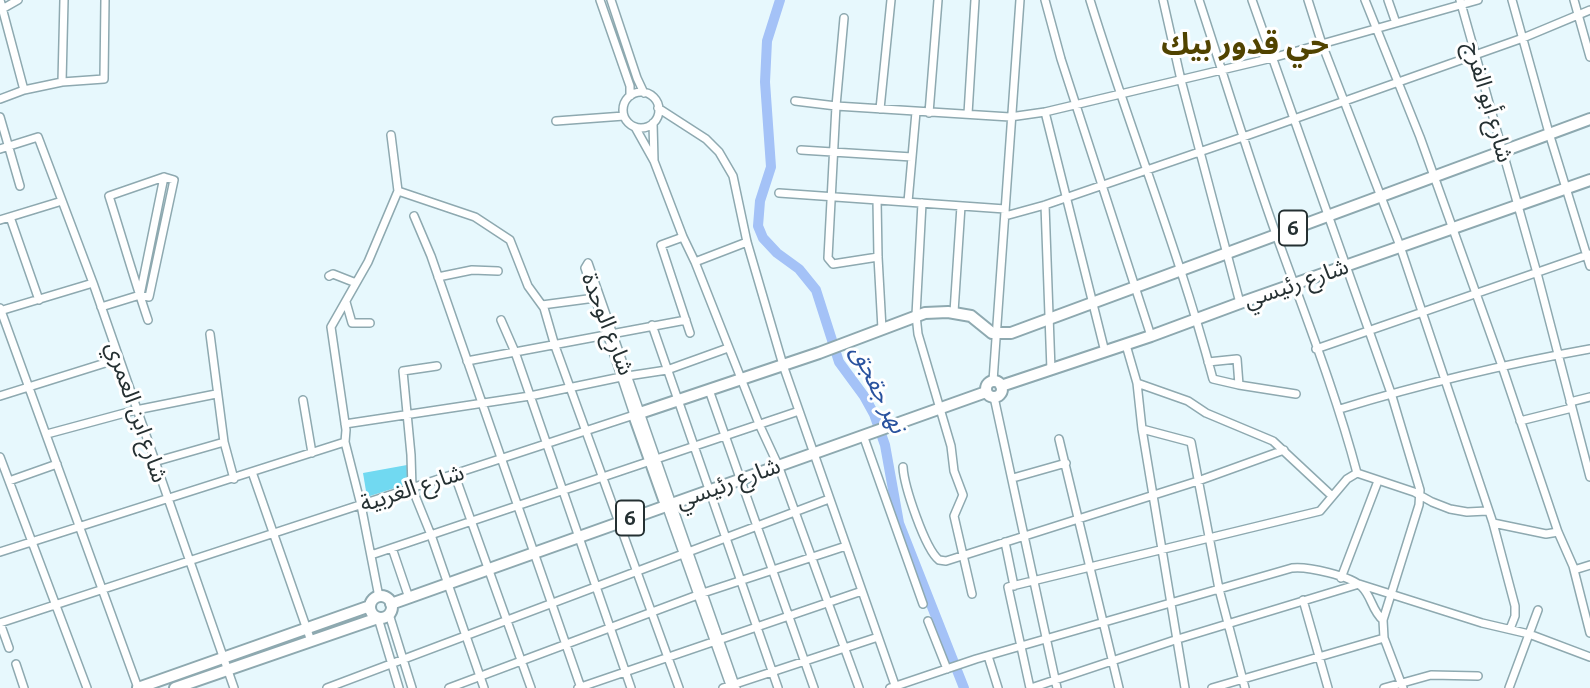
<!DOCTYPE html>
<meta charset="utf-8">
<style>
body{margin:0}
canvas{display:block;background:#e7f8fd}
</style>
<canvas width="1590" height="688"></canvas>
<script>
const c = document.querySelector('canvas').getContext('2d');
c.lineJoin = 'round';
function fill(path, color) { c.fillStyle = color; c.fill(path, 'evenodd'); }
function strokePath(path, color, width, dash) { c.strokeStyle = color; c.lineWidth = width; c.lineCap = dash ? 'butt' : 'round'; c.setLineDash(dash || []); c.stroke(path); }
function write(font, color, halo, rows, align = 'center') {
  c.font = font + ' Ubuntu,"Noto Sans Arabic",sans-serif'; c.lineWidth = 6; c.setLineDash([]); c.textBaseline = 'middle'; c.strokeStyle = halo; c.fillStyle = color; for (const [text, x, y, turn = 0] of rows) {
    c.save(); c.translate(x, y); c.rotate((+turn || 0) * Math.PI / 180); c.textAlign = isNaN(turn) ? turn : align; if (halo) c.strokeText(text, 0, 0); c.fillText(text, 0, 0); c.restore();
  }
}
const green = new Path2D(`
 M407 465V484L367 497 363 473Z`);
const river = new Path2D(`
 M780 0 767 41 765 82 771 167 760 201 758 226 763 238 777 253 799 269 816 290 839 362 864 396 874 414 885 445 899 523 964 688`);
const minor = new Path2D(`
 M600 0 630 86V96
 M611 0 637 78 644 93
 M1045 0 1061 59 1151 336
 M1090 0C1129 127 1179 251 1213 379L1239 385
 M1163 0 1181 80 1240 303
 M1199 0C1225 79 1249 159 1277 237 1305 315 1336 393 1357 473
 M1252 0 1391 393 1420 490 1419 505 1383 620 1384 638 1403 688
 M1308 0 1322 44 1400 246 1493 523 1515 606V616L1510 629
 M1365 0 1420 137 1502 366 1558 532 1573 566 1590 633
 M1388 0 1396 23
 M1460 0 1537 273 1590 477
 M1512 0 1549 133 1590 266
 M1574 0 1590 57
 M4 8 18 0
 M844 18 836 106 828 258 833 264 878 257
 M62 82 64 0
 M24 90 62 82 104 79 105 0
 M623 110a18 18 0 1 1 36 0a18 18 0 1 1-36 0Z
 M0 99 24 90 0 0
 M795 101 836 106 1010 117 1045 112 1272 58 1478 0
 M658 108 706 139 719 152 733 176 747 242 783 365 896 688
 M880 109 891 0
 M1045 112 1105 352
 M929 113 938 0
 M968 114 975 0
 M0 117 20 186
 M556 121 624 116
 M653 123 654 161
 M635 127 654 161 683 237 695 262 759 424 778 465 859 688
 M391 135 398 191 475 217 510 240 528 286 544 308 555 346 679 688
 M0 149 38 137 93 283 234 688
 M801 150 912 157
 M779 193 1005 209
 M877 200 878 257 882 329
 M908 202 916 112
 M922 203 916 315 918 334 951 446 954 471 963 495 954 516 972 594
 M1045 205 1051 370
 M414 216 431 256 581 688
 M1005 216 1045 205 1243 137 1523 38 1590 10
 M10 217 39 300
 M0 220 62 201
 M683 237 661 245 690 333
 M695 262 747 242
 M329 276 333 274 356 283
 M438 277 472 270 498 271
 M140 295 164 177
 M346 302 352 323H370
 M542 305 595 298
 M101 307 140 295 149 297 174 180 164 177 109 196C122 237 134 279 148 320
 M0 308 138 688
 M0 311 93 283
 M954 312 961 206
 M501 320 515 352 631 688
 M652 325 778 688
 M210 334 224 442 234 479
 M1126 345 1137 383 1142 429 1185 688
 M1316 349 1590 254
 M467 361 686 320
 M1208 362 1237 359 1239 385 1296 394
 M437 366 403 371 411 455 412 488 431 535 484 688
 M993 381 1020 0
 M1137 383 1188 401 1206 413 1273 441 1332 496
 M709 390 814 688
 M0 396 118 359
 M994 397 1057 688
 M303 400 312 453
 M1570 402 1590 397
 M1340 409C1422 384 1506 364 1590 349
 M1520 421 1572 408
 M345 424 530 396 621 377 667 370 728 348
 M1142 429 1191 442 1219 589 1245 688
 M47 434 136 410 216 394
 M863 435 923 604
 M1059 439 1119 688
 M0 457 87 688
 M154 462 224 442
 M903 467C904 486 925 549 939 560L946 561 1198 481 1284 450
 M252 472 311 641
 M454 473 531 688
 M1013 478 1066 463
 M9 481 57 464
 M666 505 731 688
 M1493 523 1546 534 1558 532
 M1005 542 1014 586
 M392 548 409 598
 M0 552 345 442
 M371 555 799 411
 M1574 570 1590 565
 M1341 578 1378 481
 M379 597 361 505 345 442 346 430 331 327 368 262 398 191
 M1303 600 1328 688
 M389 614 412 688
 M378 618 399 688
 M928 621 947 669
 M0 623 634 415 585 268 588 263 736 688
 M0 623 9 648
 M988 656 998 688
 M16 664 24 688
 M327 688 829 499
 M449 688 703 593 846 546
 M578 688 862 591
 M723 688 878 637
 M890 688 976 659 1292 568C1307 566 1351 576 1362 587 1372 597 1372 611 1383 620
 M1030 688 1008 587 1320 511 1347 479 1357 473 1414 492 1432 502 1450 509 1467 512 1487 511
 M1031 688 1178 639 1359 584 1482 623 1529 634 1590 657
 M1212 688 1384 638
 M1384 688 1431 675 1478 676
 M1509 688 1538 610`);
const highway = new Path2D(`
 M986 389a8 8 0 1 1 16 0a8 8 0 1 1-16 0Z
 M1001 386 1151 336 1240 303 1590 180
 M666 505 634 415 819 353 925 313 948 312 971 316 992 333H1011L1590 119
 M370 607a11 11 0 1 1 22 0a11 11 0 1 1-22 0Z
 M391 604 986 392
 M138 688 370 606
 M175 688 378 618`);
const shields = [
 [1293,228,28],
 [630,518,28]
];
const shieldNames = [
 ["6",1293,228],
 ["6",630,518]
];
const streetNames = [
 ["شارع أبو الفرج",1489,102,74],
 ["شارع رئيسي",1296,283,-19],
 ["شارع الوحدة",608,324,69],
 ["شارع ابن العمري",137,412,71],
 ["شارع رئيسي",728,483,-20],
 ["شارع الغربية",412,488,-18]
];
const waterNames = [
 ["نهر جقجق",879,389,64]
];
const districtNames = [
 ["حي قدور بيك",1245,44]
];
fill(green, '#71d9f1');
strokePath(river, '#a4c2f7', 10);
strokePath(minor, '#8ea9b0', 10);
strokePath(highway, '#8ea9b0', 14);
strokePath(minor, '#fff', 7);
strokePath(highway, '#fff', 10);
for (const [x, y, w] of shields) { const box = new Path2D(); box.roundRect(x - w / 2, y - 17.5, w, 35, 5); c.fillStyle = '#fff'; c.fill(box); strokePath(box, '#253032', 2); }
write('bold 21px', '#253032', null, shieldNames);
write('23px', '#253032', '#fff', streetNames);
write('italic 24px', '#29529e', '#fff', waterNames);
write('bold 30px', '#514300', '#fff', districtNames);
</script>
